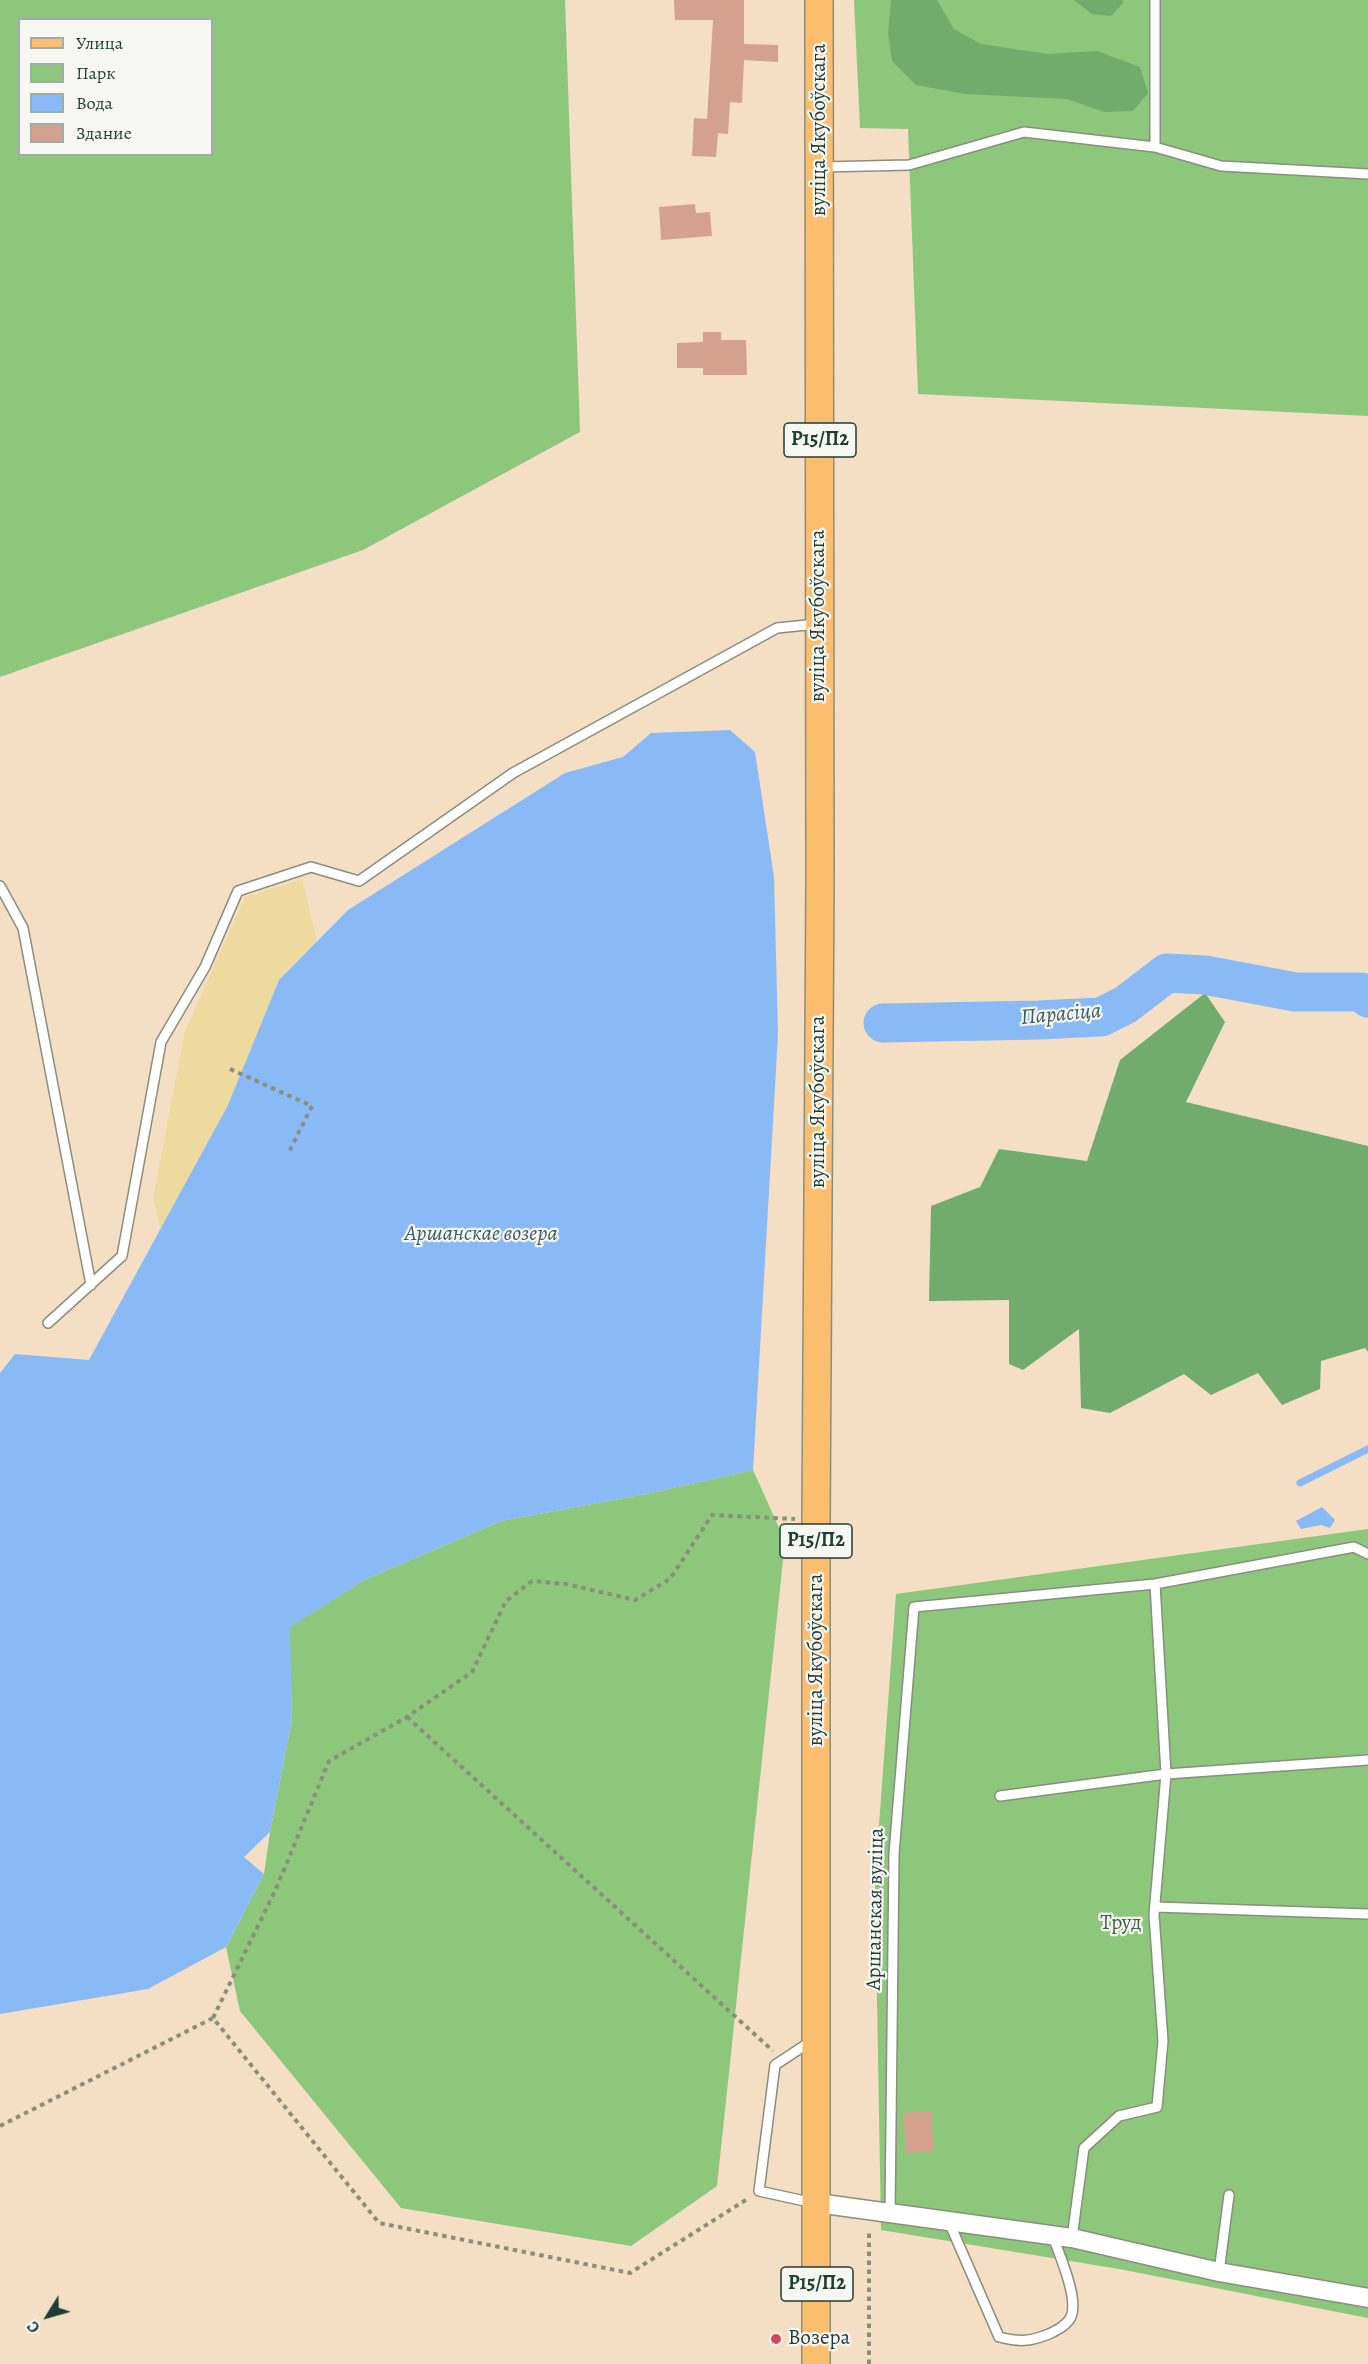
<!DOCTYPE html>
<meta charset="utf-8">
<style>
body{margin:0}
#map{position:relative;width:1368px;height:2364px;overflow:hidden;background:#f4dec4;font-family:Alegreya,serif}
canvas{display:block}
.legend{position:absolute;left:18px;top:18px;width:195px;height:138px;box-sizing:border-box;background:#f6f6f2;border:2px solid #a0aca6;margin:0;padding:8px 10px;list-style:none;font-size:18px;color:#1f3d34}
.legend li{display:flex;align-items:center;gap:12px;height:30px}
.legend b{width:30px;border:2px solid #a0aca6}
.north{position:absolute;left:18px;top:2286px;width:60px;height:60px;-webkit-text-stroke:4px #f6f6f2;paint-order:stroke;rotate:233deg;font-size:16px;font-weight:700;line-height:24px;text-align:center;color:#1f3d34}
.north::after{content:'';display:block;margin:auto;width:21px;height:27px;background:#1f3d34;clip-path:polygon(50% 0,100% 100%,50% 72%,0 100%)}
</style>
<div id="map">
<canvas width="1368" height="2364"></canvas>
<ul class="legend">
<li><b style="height:8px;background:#fabe6e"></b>Улица</li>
<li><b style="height:16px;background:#8cc77c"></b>Парк</li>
<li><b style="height:16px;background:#89baf5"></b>Вода</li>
<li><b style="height:16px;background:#d5a18f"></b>Здание</li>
</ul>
<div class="north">С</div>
</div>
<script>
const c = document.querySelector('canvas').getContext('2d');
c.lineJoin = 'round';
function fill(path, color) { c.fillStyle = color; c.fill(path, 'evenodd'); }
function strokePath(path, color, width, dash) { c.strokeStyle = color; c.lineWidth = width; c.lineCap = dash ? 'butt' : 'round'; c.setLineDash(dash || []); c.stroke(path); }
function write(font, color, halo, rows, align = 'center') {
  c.font = font + ' Alegreya,serif'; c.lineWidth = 4.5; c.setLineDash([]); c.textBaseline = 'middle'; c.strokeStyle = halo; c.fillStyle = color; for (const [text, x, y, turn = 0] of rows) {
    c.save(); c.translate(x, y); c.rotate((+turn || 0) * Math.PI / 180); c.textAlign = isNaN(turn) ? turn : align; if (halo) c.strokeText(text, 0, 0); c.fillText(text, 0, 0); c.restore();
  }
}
const green = new Path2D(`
 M0 0H565L580 432 363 550 0 677ZM20 20H212V154H20Z
 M854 0H1368V416L918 394 908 129 860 128Z
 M753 1470 785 1541 717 2186 631 2246 401 2208 240 2011 226 1947 264 1874 270 1832 292 1719 289 1627 364 1580 501 1521 646 1494Z
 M1368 1529V2318L1119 2269 881 2230 875 1880 896 1594Z`);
const forest = new Path2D(`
 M891 0H937L954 29 981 44 1048 54 1097 51 1140 67 1148 93 1133 111 1104 112 1067 99 965 94 916 85 892 61 888 33Z
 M1074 0H1122L1124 2 1111 16 1092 14Z
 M1205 993 1225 1022 1186 1102 1368 1146V1352L1365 1348 1321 1361 1320 1389 1282 1405 1258 1373 1211 1395 1184 1374 1110 1413 1081 1408 1079 1329 1023 1370 1009 1364V1300L929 1301 931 1206 980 1187 999 1149 1087 1161 1120 1060Z`);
const sand = new Path2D(`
 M302 879 317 941 279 980 228 1105 161 1228 153 1199 185 1031 245 897Z`);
const water = new Path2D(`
 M730 730 755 752 774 877 778 1034 753 1470 646 1494 501 1521 364 1580 290 1627 292 1719 270 1832 244 1857 264 1874 226 1947 148 1989 0 2014V1373L15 1354 89 1360 228 1105 279 980 348 910 565 773 623 757 651 733Z
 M1322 1507 1335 1520 1330 1528 1321 1525 1301 1529 1296 1521Z`);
const stream = new Path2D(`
 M1300 1483 1368 1449`);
const river = new Path2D(`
 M883 1023 1039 1020 1101 1017 1125 1005 1167 973 1205 975 1295 992H1361L1368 998`);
const building = new Path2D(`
 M674 0H744V44L778 45V62L744 60 742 103 730 102 728 134 718 133 716 157 692 156 694 118 707 119 713 20H675Z
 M695 204 696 213 710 212 712 236 661 240 659 207Z
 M703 332H721V340H746L747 375H703V368H677V343L703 342Z
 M931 2111 934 2151 906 2153 903 2113Z`);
const path = new Path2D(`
 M230 1069 312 1106 288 1154
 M407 1717 773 2051
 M213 2018 276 1889 329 1761 407 1717 472 1672 506 1601 532 1581 566 1584 635 1600 670 1579 712 1515 795 1519
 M0 2126 213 2018 379 2223 630 2273 749 2198
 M869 2364V2230`);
const lane = new Path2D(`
 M1155 0V147
 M823 167 909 165 1024 132 1155 147 1221 166 1368 174
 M0 886 23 928 91 1285
 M48 1323 122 1256 161 1042 205 967 238 891 311 867 359 881 513 773 777 628 817 624
 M1000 1796 1166 1774 1368 1760
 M1155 1907 1368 1914
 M813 2040 775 2065 759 2191 814 2203
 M890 2214 894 1854 914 1607 1155 1584 1354 1547 1368 1554
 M949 2222 999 2337C1019 2342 1029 2342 1049 2334 1057 2330 1066 2326 1071 2317 1079 2298 1059 2255 1053 2236
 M1072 2238 1084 2148 1119 2116 1157 2107 1163 2041 1154 1915 1166 1774 1155 1584
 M1219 2272 1229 2195`);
const street = new Path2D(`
 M817 2203 1072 2238 1219 2272 1368 2298`);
const primary = new Path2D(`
 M816 2364V1520L820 879 819 0`);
const markers = [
 [776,2339,6,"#d1495b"]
];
const shields = [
 [820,440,72],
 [816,1541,72],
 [817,2284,72]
];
const shieldNames = [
 ["Р15/П2",820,440],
 ["Р15/П2",816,1541],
 ["Р15/П2",817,2284]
];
const streetNames = [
 ["вуліца Якубоўскага",820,130,-90],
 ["вуліца Якубоўскага",819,616,-90],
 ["вуліца Якубоўскага",819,1102,-90],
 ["вуліца Якубоўскага",817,1660,-90],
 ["Аршанская вуліца",876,1909,-89]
];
const parkNames = [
 ["Труд",1121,1924]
];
const poiNames = [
 ["Возера",788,2339]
];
const waterNames = [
 ["Парасіца",1061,1015,-5],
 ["Аршанскае возера",481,1235]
];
fill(green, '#8cc77c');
fill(forest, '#71ac6c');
fill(sand, '#eeda9e');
fill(water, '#89baf5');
strokePath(stream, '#89baf5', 7);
strokePath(river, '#89baf5', 39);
fill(building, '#d5a18f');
strokePath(lane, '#8a8e7c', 12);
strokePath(street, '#8a8e7c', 21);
strokePath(primary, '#8a8e7c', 30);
strokePath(path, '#8a8e7c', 4, [4.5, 4.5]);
strokePath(lane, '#fff', 9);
strokePath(street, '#fff', 18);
strokePath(primary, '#fabe6e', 27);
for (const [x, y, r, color] of markers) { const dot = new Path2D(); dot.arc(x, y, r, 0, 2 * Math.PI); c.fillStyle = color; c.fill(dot); strokePath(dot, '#f6f6f2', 2); }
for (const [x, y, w] of shields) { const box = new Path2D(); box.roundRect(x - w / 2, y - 17, w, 34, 4.5); c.fillStyle = '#f6f6f2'; c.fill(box); strokePath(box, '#1f3d34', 1.5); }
write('bold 20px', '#1f3d34', null, shieldNames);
write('21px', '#1f3d34', '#f6f6f2', streetNames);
write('21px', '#3a6046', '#f6f6f2', parkNames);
write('21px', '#1f3d34', '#f6f6f2', poiNames, 'left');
write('italic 22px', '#3a5c64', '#f6f6f2', waterNames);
</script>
